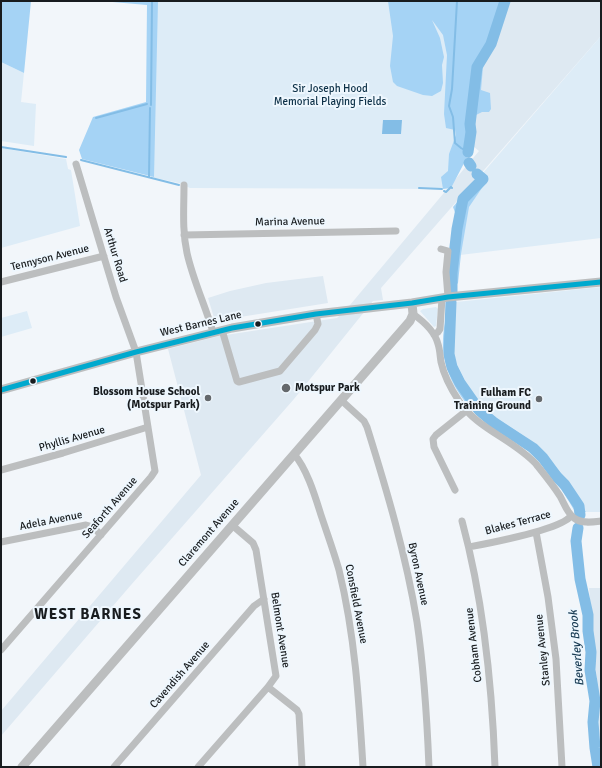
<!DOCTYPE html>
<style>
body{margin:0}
#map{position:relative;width:602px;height:768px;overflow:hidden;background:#f2f6fa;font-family:Signika,sans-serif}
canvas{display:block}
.frame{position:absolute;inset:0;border:2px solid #181c1f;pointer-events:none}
</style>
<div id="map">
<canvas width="602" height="768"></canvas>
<div class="frame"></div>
</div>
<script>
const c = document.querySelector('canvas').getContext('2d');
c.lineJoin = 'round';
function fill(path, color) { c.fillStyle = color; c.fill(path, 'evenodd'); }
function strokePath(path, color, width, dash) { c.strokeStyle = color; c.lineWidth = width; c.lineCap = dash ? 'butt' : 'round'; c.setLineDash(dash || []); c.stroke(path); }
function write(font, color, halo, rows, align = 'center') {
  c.font = font + ' Signika,sans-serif'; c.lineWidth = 4; c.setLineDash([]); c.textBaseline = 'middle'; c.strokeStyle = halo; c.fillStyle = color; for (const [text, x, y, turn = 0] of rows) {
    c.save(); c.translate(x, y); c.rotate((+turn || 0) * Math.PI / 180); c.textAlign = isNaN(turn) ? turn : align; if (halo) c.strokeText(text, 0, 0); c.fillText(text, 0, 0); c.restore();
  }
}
const built = new Path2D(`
 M510 1H601V36L381 288 383 300 373 301 294 399 131 585 1 736V711L201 475 168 349 219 336 337 318 350 305 479 151 473 146 477 87 483 67Z
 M323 276 328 303 215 321 208 298 230 291 266 283Z
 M589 588H601L600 757 597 682Z`);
const green = new Path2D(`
 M154 1H510L483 67 477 87 473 146 442 189 190 188 179 183 151 177Z
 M601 36V238L460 255 468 206 482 174Z
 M1 62 24 73 21 102 36 104 34 146 1 141Z
 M1 148 66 159 68 169 71 170 80 226 1 248Z
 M601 287V512H586L579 500 500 421 484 409 469 390 452 356 456 302Z
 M436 307 438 309 436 326 434 327 420 311 423 309Z
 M27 311 32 328 1 337V318Z`);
const forest = new Path2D(`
 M1 1H31L24 73 1 62Z
 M101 1H158L154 177 82 159 79 150 93 117 146 102 147 5Z
 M388 1H508L483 67 481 90 490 93 491 109 489 112H482L476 115 473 146 451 188 443 189 441 177 448 171 449 154 456 135 455 130 446 128 444 114 447 55 443 35 432 20 440 38 444 57 442 65 443 83 441 91 432 96 423 95 397 86 393 82 390 66 393 36Z
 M482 173 488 176V179L469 207 461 254 458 283 456 285H450V273L457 218 453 207Z
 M447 302H456L452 356 469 390 484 409 532 442 545 455 568 481 586 512 574 510C562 489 546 466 527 450 514 440 499 432 486 423 461 403 441 371 443 339 443 334 444 329 445 323 446 316 446 309 447 302Z`);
const water = new Path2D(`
 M383 120H402L401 134H382Z`);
const stream = new Path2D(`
 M457 1 452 89 449 106 453 117 455 143 461 148 468 152
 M151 105 152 1
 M96 118 147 104
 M1 147 66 157
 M81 160 179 185
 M149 177 150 108
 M419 188 442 189
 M444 191 446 192 451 187 452 188
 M460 196 464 199`);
const river = new Path2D(`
 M468 152 471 132 470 124 477 67 491 44 505 1
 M469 163 471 166
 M452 292V273L457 229 463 199 483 179 477 174
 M451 302 449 354 452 367 460 383 479 410 493 422 533 448 543 458 557 477 565 485 579 506 580 515
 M578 528 576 541 580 579 588 615V631L591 652 590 670 595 701 593 722 595 748 598 767`);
const minor = new Path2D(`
 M184 185C184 208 182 230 187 253 193 280 205 305 213 332
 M184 235 396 231
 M441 249 448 251 446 272 448 297
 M1 282 104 256
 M413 314C423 321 435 332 438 344 440 350 440 356 441 362 444 376 451 389 459 401 477 429 513 439 536 464 544 474 553 485 560 496 564 503 567 513 574 518 581 524 593 522 601 521
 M222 330 237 381 239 382 280 371 315 330 318 324 316 314
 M434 335 438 332 440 329 442 298
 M341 400 364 421 367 427C387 491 406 555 417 622 424 669 427 719 429 767
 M294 454C307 469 315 496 321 515 327 533 334 552 339 570 355 635 359 701 363 767
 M1 470 63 453 148 427
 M455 490 434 447 433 439 436 435 466 411
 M462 521C484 602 492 684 495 767
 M536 532 548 597 556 659 562 767
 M1 542 86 525 93 527 101 535
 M469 547C490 543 560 530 571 516
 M1 650 151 477 155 471 136 352 116 297 76 164
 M268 687 297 710 299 714 302 767
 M114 767 254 606 264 599
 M198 767 268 687 276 676 256 550 253 543 232 525`);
const tertiary = new Path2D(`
 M1 390 136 352 232 328 316 314 412 303 448 297 601 282
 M22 767 410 321 413 314 412 303`);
const bus1 = new Path2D(`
 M1 390 136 352 232 328 316 314 412 303 448 297 601 282`);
const markers = [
 [258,324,3.5,"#181c1f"],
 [33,381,3.5,"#181c1f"],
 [286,388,5,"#64686c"],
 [208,398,4,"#64686c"],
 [539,399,4,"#64686c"]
];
const parkNames = [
 ["Sir Joseph Hood",330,89],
 ["Memorial Playing Fields",330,102]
];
const streetNames = [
 ["Marina Avenue",290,222,-1],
 ["Arthur Road",115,255,73],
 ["Tennyson Avenue",50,258,-14],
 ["West Barnes Lane",201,324,-13],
 ["Phyllis Avenue",72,439,-16],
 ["Seaforth Avenue",110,508,-49],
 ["Adela Avenue",51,521,-11],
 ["Blakes Terrace",518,523,-15],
 ["Claremont Avenue",209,533,-49],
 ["Byron Avenue",418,574,78],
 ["Consfield Avenue",356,604,79],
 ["Belmont Avenue",280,630,81],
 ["Cobham Avenue",474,645,-97],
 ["Stanley Avenue",543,650,-96],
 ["Cavendish Avenue",180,675,-49]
];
const poiNames = [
 ["Motspur Park",295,388,"left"],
 ["Blossom House School",200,392],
 ["(Motspur Park)",200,405],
 ["Fulham FC",531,393],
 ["Training Ground",531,406]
];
const waterNames = [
 ["Beverley Brook",577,648,-95]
];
const districtNames = [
 ["WEST BARNES",88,615]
];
fill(built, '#dee9f2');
fill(green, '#ddecf7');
fill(forest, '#a5d3f5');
fill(water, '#83bde6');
strokePath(stream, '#83bde6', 2);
strokePath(river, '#83bde6', 11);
strokePath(minor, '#bcbebf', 7);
strokePath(tertiary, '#bcbebf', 9);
strokePath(bus1, '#00a9ce', 5);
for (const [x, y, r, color] of markers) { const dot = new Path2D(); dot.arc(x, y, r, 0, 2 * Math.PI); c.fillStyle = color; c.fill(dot); strokePath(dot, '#eef7fe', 1.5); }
write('11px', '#0d3148', '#eef7fe', parkNames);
write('11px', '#181c1f', '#eef7fe', streetNames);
write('bold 11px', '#181c1f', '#eef7fe', poiNames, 'right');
write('italic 12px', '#193c54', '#eef7fe', waterNames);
c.letterSpacing = '1px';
write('bold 15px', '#181c1f', '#eef7fe', districtNames);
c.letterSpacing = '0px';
</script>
